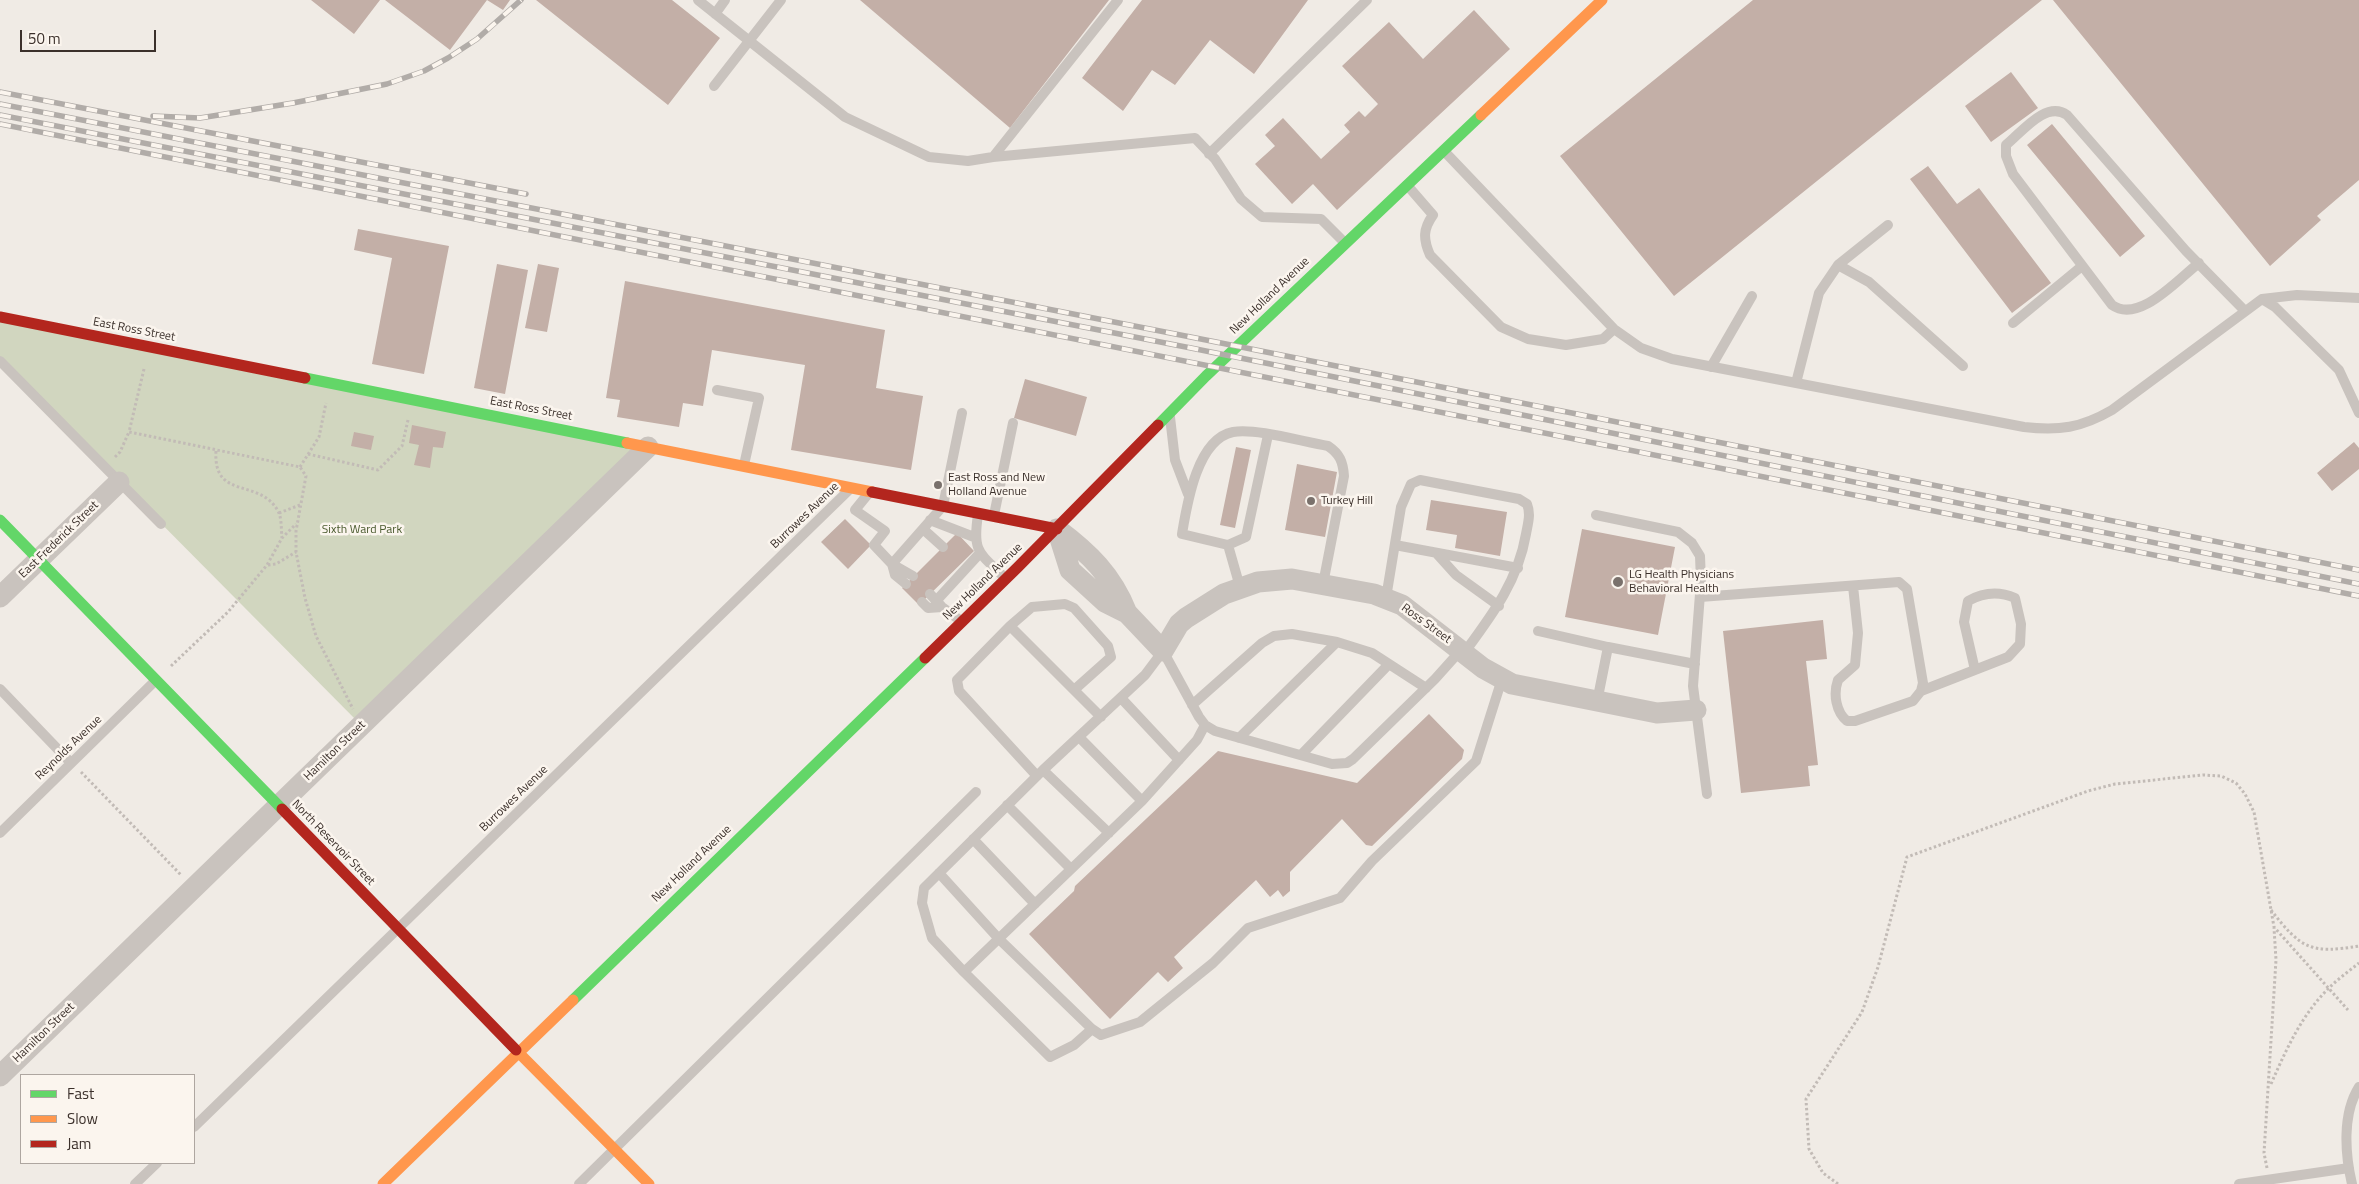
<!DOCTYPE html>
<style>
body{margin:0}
#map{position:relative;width:2359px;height:1184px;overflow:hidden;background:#f0ebe5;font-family:"Titillium Web",sans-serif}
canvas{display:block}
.legend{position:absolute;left:20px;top:1074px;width:175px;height:90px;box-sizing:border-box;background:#fbf5ee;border:1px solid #aea6a0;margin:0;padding:6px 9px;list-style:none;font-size:15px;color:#3b302b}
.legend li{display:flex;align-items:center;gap:10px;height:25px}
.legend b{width:25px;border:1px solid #aea6a0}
.scale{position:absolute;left:20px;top:30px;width:136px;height:22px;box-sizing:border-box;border:2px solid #3b302b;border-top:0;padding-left:6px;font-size:15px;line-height:18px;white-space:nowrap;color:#3b302b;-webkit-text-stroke:4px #fbf5ee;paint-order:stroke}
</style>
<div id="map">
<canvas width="2359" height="1184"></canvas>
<ul class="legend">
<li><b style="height:6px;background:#63d668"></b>Fast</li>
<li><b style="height:6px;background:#ff974d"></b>Slow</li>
<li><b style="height:6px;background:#b3261e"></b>Jam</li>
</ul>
<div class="scale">50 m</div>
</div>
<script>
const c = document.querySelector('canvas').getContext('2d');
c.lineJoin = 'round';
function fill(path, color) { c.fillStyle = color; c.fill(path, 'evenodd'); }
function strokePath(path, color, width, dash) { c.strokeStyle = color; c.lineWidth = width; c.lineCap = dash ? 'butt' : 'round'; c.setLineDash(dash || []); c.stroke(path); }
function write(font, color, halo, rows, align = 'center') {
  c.font = font + ' "Titillium Web",sans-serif'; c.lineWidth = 5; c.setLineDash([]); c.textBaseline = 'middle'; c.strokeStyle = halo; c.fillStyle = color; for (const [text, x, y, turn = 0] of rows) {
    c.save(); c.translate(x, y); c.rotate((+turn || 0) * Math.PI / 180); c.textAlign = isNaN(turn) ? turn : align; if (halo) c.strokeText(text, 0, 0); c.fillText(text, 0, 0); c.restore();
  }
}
const green = new Path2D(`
 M0 317 648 447 361 725 0 361Z`);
const building = new Path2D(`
 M311 0H380L354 34Z
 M385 0H510L503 10 487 0 450 50Z
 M536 0H672L720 38 668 105Z
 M860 0H1109L1010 128Z
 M1142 0H1308L1254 74 1210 40 1175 85 1152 70 1123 111 1082 78Z
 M1753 0H2042L1674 296 1560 156Z
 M2053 0H2359V180L2317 216 2321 220 2270 266Z
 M1474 10 1510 49 1337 210 1313 184 1292 204 1255 164 1275 146 1265 135 1283 118 1321 159 1350 132 1344 125 1359 111 1365 117 1378 104 1342 66 1389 22 1423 59Z
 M2011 72 2038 108 1991 142 1965 106Z
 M2052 124 2145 236 2120 257 2027 145Z
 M1928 166 1957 204 1979 188 2051 283 2012 313 1910 179Z
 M358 229 449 246 424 374 372 364 392 258 354 250Z
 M497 264 528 270 505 394 474 388Z
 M538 264 559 268 547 332 525 328Z
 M625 281 885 330 876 388 923 396 911 470 791 450 805 365 712 350 703 406 683 403 679 427 617 417 620 400 606 398Z
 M1025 379 1087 397 1076 436 1014 418Z
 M412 425 446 432 443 448 433 447 430 468 414 465 419 445 409 443Z
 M354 432 374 436 371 450 351 446Z
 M2354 442 2359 448V469L2332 491 2317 473Z
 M1236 447 1251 450 1235 528 1220 525Z
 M1297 464 1337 472 1325 537 1285 530Z
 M1431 500 1507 512 1500 556 1455 548 1457 535 1426 530Z
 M845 519 871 545 848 569 821 542Z
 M1582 529 1675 547 1658 635 1565 617Z
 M957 533 974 551 919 605 902 588Z
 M1823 620 1827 659 1806 661 1818 765 1808 766 1810 786 1741 793 1723 631Z
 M1429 714 1464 750 1462 759 1372 846 1366 845 1342 819 1290 872V891L1283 897 1278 890 1270 897 1256 880 1174 957 1183 968 1168 982 1158 972 1110 1019 1029 934 1074 891 1075 886 1218 751 1357 783Z`);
const path = new Path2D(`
 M144 369 129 432 300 467 306 476 296 531V552L305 598 316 636 353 709
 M216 451C213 501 259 477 278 511 282 518 281 530 282 538
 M308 454 378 470 402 446 408 420
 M115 457 120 452 129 432
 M300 467 319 437 326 403
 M279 513 300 505
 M268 565 276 564 296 552
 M171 666 228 612 267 565 282 538 296 524
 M81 772 181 875
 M2271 910C2301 949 2311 954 2359 946
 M2271 1084C2286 1050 2302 1014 2329 988 2338 979 2349 971 2359 963
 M2267 1168 2264 1153 2276 960 2274 928
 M1838 1184 1823 1173 1809 1149 1806 1099 1862 1012 1878 967 1907 857 2088 791 2115 784 2203 775 2221 776 2236 783 2245 794 2254 812 2274 927 2348 1010`);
const lane = new Path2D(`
 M698 0 845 117 929 157 968 161 993 157 1195 138 1215 159 1241 199 1262 217 1321 219 1345 243
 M715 14 725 0
 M714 86 781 0
 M1444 151 1614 329 1641 348 1672 359 2024 427C2059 431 2081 428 2112 410L2262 299 2297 295 2359 298
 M1209 154 1367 0
 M993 157 1118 0
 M1407 185 1433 215C1423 229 1423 239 1430 255L1501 327 1528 339 1566 345 1603 339 1614 329
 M2199 263C2177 280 2139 324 2112 305L2013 174 2006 156V145C2022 132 2046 100 2067 115L2186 251 2245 311
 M1838 265 1888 225
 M2262 299 2275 307 2339 370 2359 413
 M2013 323 2082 266
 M0 361 161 524
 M1711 367 1752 296
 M1796 383 1819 293 1838 265 1869 282 1963 366
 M717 390 759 398 744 465
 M1170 417 1175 460 1188 494
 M868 494 855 510 885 531 874 545 892 564 913 576
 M978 515C972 553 980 553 1005 578
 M994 515 1013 423
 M1596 515 1678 532 1692 543 1700 556 1701 581 1693 686 1707 794
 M930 520 974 537
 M923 529 943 547
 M1228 545 1246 537 1268 435
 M1395 545 1518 568
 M1437 554 1456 575 1499 606
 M892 564 943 506 962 413
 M892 564 895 575 906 584
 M1240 587 1228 545 1182 534C1187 504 1197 439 1233 432 1257 428 1303 442 1328 446 1340 454 1343 462 1344 476L1323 584
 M930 594 942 607 961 621
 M1700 597C1766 592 1833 587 1899 582L1907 589 1923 683 1921 691 1913 701 1855 721H1847C1836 712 1833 694 1838 680L1855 665 1858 633 1853 586
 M1386 598 1401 507 1411 484 1420 480 1519 499 1527 504C1531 514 1528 523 1526 534 1518 581 1492 615 1464 653
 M936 601 980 553
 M922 602 928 608 942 607
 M1010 626 1032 607 1065 604 1074 608 1108 646 1111 657 1074 690
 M1538 631 1608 647 1597 702
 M1608 647 1695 664
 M0 689 71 763
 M1921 691 2008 657 2020 644 2021 624 2015 598C1999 591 1984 592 1968 601L1964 622 1975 670
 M1121 698 1179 760
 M1192 705 1262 643 1274 636 1292 634 1337 642 1372 653 1426 688
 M1205 725 1197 740 1142 801 964 972 932 938 922 903 924 888 1043 770 1145 675 1163 651 1199 717 1205 725 1215 731 1332 764 1347 763 1353 759 1435 679 1461 650
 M1079 737 1142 801
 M1239 738 1337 642
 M1301 755 1389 664
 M1043 770 1109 833
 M1037 776 959 691 957 680 1010 626 1101 717
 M1007 805 1071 869
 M0 833 155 681
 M973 839 1035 904
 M939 873 999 939 1092 1029 1101 1035 1140 1022 1213 963 1248 928 1340 898 1372 861 1476 761 1502 679
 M964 972 1050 1057 1074 1045 1092 1029
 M194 1127 849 490
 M135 1184 157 1163
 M579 1184 976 792
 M2239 1184 2349 1168
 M2352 1184C2345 1154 2342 1114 2359 1087`);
const street = new Path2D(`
 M1057 529 1070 570 1105 602 1127 613 1163 651 1179 624 1186 618 1224 594 1258 582 1292 579 1374 594 1402 605 1483 668 1512 684 1657 713 1696 710
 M1057 529C1089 553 1112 575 1127 613
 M0 597 119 482
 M0 1076 648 447`);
const fast = new Path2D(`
 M305 378 627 443
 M1158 425 1206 376 1481 115
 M0 520 282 809
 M573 1000 925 658`);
const slow = new Path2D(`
 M1481 115 1602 0
 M627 443 872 492
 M516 1050 649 1184
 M383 1184 573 1000`);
const jam = new Path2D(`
 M0 317 305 378
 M872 492 1057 529
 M925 658 1018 567 1158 425
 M282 809 516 1050`);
const rail = new Path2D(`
 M0 92 526 194
 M0 104 1206 340 2359 570
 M0 115 1196 349 2359 584
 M153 116 200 118 293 103 387 84 424 71 448 58 477 39 521 0
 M0 124 2359 596`);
const markers = [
 [938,485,5,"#7a716c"],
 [1311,501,5,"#7a716c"],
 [1618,582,6,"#7a716c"]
];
const streetNames = [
 ["New Holland Avenue",1270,296,-44],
 ["East Ross Street",134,330,11],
 ["East Ross Street",531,409,11],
 ["Burrowes Avenue",805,516,-44],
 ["East Frederick Street",59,540,-44],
 ["New Holland Avenue",983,582,-44],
 ["Ross Street",1426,624,36],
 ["Reynolds Avenue",69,748,-44],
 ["Hamilton Street",335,751,-44],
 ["Burrowes Avenue",514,799,-44],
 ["North Reservoir Street",333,843,46],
 ["New Holland Avenue",692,864,-44],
 ["Hamilton Street",44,1033,-44]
];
const poiNames = [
 ["East Ross and New",948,478],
 ["Holland Avenue",948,492],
 ["Turkey Hill",1321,501],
 ["LG Health Physicians",1629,575],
 ["Behavioral Health",1629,589]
];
const parkNames = [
 ["Sixth Ward Park",362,530]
];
fill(green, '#d1d6bf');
fill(building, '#c3afa7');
strokePath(path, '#c2bbb6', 3, [2.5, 2.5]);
strokePath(lane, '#c9c3be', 10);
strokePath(street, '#c9c3be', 21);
strokePath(fast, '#63d668', 11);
strokePath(slow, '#ff974d', 11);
strokePath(jam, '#b3261e', 11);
strokePath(rail, '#b1aca8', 5.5);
strokePath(rail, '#fbf5ee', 4, [11]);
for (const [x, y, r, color] of markers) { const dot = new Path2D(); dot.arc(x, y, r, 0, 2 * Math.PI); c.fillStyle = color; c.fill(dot); strokePath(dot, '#fbf5ee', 2); }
write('12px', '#3b302b', '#fbf5ee', streetNames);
write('12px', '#3b302b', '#fbf5ee', poiNames, 'left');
write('12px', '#4a5a2e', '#fbf5ee', parkNames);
</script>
